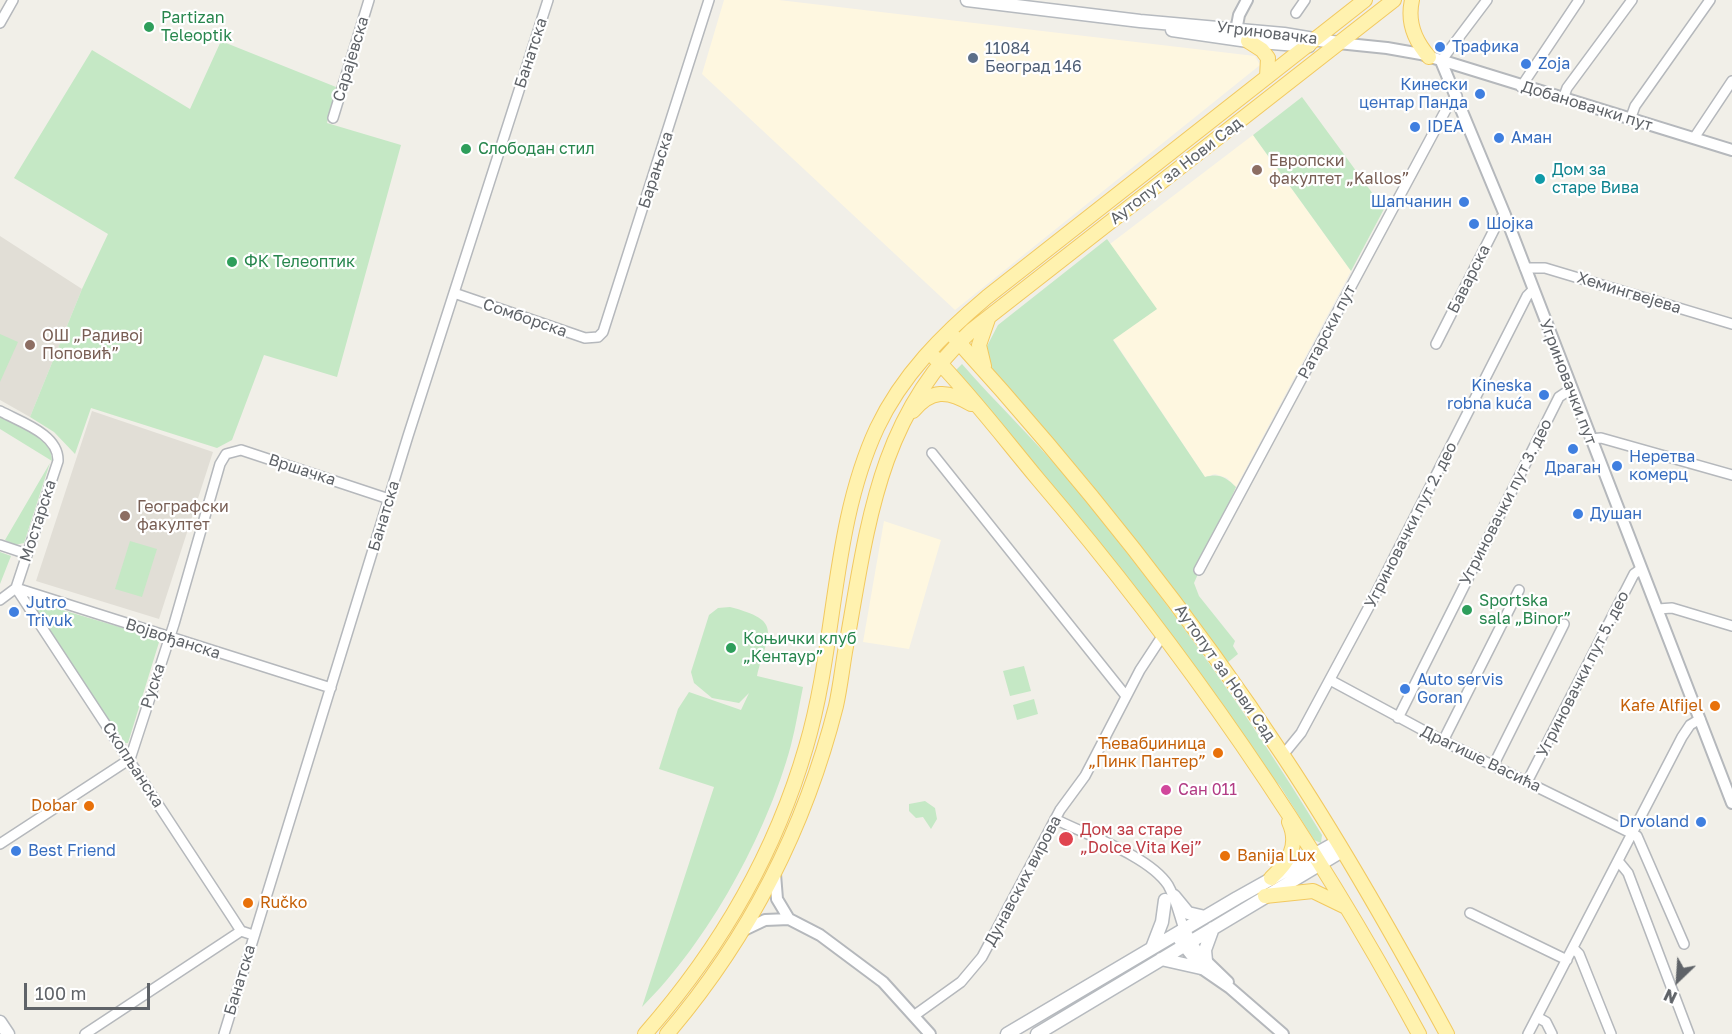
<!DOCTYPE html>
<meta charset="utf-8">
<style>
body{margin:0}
#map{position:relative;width:1732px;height:1034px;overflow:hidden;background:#f1efe8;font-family:"Golos Text",sans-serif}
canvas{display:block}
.north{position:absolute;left:1648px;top:950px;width:60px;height:60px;-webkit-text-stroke:4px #fff;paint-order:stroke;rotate:205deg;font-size:16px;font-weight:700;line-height:24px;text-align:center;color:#5f6368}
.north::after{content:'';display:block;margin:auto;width:21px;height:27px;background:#5f6368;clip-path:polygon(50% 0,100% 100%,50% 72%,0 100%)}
.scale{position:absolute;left:24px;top:983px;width:126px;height:27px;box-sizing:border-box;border:3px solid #5f6368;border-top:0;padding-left:8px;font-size:18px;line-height:21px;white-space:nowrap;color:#5f6368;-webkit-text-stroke:4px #fff;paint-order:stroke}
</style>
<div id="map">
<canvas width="1732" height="1034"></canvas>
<div class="north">N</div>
<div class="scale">100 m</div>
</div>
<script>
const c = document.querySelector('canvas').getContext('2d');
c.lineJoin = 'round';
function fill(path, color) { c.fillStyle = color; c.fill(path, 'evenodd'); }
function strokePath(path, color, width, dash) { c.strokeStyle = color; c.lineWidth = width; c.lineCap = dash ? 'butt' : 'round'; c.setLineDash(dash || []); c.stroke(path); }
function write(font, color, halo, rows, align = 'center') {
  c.font = font + ' "Golos Text",sans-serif'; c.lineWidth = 4.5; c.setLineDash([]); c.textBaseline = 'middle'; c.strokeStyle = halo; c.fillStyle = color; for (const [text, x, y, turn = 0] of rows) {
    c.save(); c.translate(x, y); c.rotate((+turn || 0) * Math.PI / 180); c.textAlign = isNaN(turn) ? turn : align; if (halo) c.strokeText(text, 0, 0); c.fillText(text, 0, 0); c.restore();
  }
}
const commercial = new Path2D(`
 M724 0H779L1255 56 1260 65 955 310 702 74Z
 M1253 135 1351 271 1236 487 1227 478 1215 474 1205 477 1113 339 1110 244Z
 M884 521 941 540 909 649 863 642Z`);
const education = new Path2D(`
 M0 236 82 289 30 417 0 400Z
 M92 411 213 452 159 619 36 581Z`);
const green = new Path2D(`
 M221 41 336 87 327 123 401 145 337 377 264 355 232 440 217 448 91 408 75 454 54 432 30 417 82 289 108 234 14 178 92 50 190 109Z
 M1302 97 1384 209 1351 271 1253 135Z
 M1107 239 1157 309 1113 340 1205 477C1219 473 1226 477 1236 487L1194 583 1199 596 1235 641 1233 646 1238 654 1227 663 1088 480 996 375 988 360 986 348 998 325Z
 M0 334 18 342 0 382Z
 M962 364C996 403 1033 438 1066 477 1160 590 1246 710 1322 835L1321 843 1314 840 1280 786 1262 766 1119 567 955 371Z
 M0 416C18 426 53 437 52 461L0 429Z
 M50 463 24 543 15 545 5 540Z
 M130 541 157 549 142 597 115 589Z
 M0 552 11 556 0 584Z
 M42 604 160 639 128 743H124L37 611Z
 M730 607C784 621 768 632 757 676L803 687C799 706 796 726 791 745 767 834 708 942 642 1007L714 787 659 769 678 709 689 692 741 710 749 693 739 703 712 698 694 683 691 672 709 615 718 608Z
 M1024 666 1031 691 1010 696 1003 671Z
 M1034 699 1038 714 1017 720 1013 705Z
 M925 801 935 808 937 819 931 829 923 817 916 818 909 811V804Z`);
const minor = new Path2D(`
 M1296 13 1305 0
 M0 23 13 0
 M1441 61 1487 0
 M1521 87 1579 0
 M1563 99 1567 88 1632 0
 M333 118 369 0
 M1630 120 1635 106 1710 0
 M1694 138 1732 81
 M1525 268H1545L1732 324
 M454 293 585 338 598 337 603 332 709 0
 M1436 344 1499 220 1505 215
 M0 411C20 422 59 434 58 461L16 588
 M1590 439 1601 438 1732 475
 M932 453 1126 696
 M0 545 27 554
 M1199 570 1449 104 1457 96
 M16 588 232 917 241 931 253 935
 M16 588 331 688
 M0 600 16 588
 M1658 609 1672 608 1732 626
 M1330 680 1443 741 1637 836 1684 944
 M1398 718 1559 397 1571 389
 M1443 741 1519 590
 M1283 755 1301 733 1372 601 1527 296 1533 290
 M1493 766 1564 624
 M1527 782 1634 574 1641 569
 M1055 819C1086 835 1148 855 1168 885 1176 899 1179 915 1184 929
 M0 844 130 759 174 624 220 464 226 454 241 450 389 499
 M1619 862 1628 873 1689 1034
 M1470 913 1567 960
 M1573 948 1579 954 1611 1034
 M915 1015 961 982 982 957 1060 810 1085 776 1140 670 1163 635
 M1537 1017 1546 1022 1552 1034
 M85 1034 241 931
 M224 1034 408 436 548 0
 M1528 1034 1682 737 1690 725 1700 719`);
const tertiary = new Path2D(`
 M1235 36 1239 15 1247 0
 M1338 43 1387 48 1421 54 1732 150
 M1441 61 1505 215 1732 803
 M775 874 777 899 789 919
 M1184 929 1198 953 1228 982
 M744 930 765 920 789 919 820 935 883 982 930 1034
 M1179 940 1201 968 1230 988 1283 1034`);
const secondary = new Path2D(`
 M967 0 1140 21 1284 34 1338 43
 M1172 30 1248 41 1309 46
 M1174 896 1188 913 1205 917
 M1152 948 1162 922 1165 900
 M1161 959 1201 968
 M1206 961 1205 950 1213 928
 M0 1022 8 1034
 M1007 1034 1237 898 1337 842
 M1037 1034 1342 851`);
const primary = new Path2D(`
 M1412 0C1407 22 1414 40 1429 57
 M1248 41 1262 50 1268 58 1267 77
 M954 337C1074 469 1186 608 1284 757 1343 846 1396 940 1447 1034
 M934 357C971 395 1003 437 1037 478 1183 649 1312 836 1419 1034
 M984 366 979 345 988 319
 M913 411C931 389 948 390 971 404
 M1271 878C1288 862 1300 846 1289 822
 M1265 896 1313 891 1346 907
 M645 1034C718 951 775 854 806 747 837 643 831 527 877 428 902 375 943 334 987 297L1365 0
 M667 1034C749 938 805 828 836 706 840 688 842 670 845 652 867 532 876 418 972 330L1394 0`);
const markers = [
 [149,27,6,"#2e9e5b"],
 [1440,47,6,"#3f7fe0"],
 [973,58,6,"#5c6f8a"],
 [1526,64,6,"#3f7fe0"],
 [1480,94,6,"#3f7fe0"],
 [1415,127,6,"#3f7fe0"],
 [1499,138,6,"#3f7fe0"],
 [466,149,6,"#2e9e5b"],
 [1257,170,6,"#8d6e63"],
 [1540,179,6,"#0f9aa8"],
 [1464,202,6,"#3f7fe0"],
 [1474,224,6,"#3f7fe0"],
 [232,262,6,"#2e9e5b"],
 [30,345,6,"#8d6e63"],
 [1544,395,6,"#3f7fe0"],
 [1573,449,6,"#3f7fe0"],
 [1617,466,6,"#3f7fe0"],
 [1578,514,6,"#3f7fe0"],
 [125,516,6,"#8d6e63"],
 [1467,610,6,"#2e9e5b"],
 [14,612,6,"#3f7fe0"],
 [731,648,6,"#2e9e5b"],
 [1405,689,6,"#3f7fe0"],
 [1715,706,6,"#e8710a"],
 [1218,753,6,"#e8710a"],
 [1166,790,6,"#d1479c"],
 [89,806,6,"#e8710a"],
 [1701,822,6,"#3f7fe0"],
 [1066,839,8,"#e0444e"],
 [16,851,6,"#3f7fe0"],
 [1225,856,6,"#e8710a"],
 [248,903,6,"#e8710a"]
];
const leisureNames = [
 ["Partizan",161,18],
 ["Teleoptik",161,36],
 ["Слободан стил",478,149],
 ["ФК Телеоптик",244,262],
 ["Sportska",1479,601],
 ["sala „Binor”",1479,619],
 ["Коњички клуб",743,639],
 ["„Кентаур”",743,657]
];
const streetNames = [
 ["Угриновачка",1267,33,7],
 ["Банатска",531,53,-72],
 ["Сарајевска",351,59,-73],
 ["Добановачки пут",1587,106,17],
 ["Барањска",656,170,-72],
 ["Аутопут за Нови Сад",1176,171,-38],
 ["Баварска",1469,279,-63],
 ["Хемингвејева",1629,293,17],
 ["Сомборска",525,318,19],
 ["Ратарски пут",1327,332,-62],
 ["Угриновачки пут",1568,382,69],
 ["Вршачка",302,470,18],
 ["Угриновачки пут 3. део",1506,502,-63],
 ["Банатска",384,516,-73],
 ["Мостарска",38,521,-72],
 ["Угриновачки пут 2. део",1411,525,-63],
 ["Војвођанска",173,639,18],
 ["Аутопут за Нови Сад",1225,673,55],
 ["Угриновачки пут 5. део",1583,674,-63],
 ["Руска",153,686,-72],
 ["Драгише Васића",1481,759,26],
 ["Скопљанска",133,765,57],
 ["Дунавских вирова",1023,881,-62],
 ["Банатска",240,980,-73]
];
const shopNames = [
 ["Трафика",1452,47],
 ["Zoja",1538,64],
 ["Кинески",1468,85,"right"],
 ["центар Панда",1468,103,"right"],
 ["IDEA",1427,127],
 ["Аман",1511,138],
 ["Шапчанин",1452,202,"right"],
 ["Шојка",1486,224],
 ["Kineska",1532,386,"right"],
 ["robna kuća",1532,404,"right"],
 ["Неретва",1629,457],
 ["комерц",1629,475],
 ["Драган",1573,468,"center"],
 ["Душан",1590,514],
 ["Jutro",26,603],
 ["Trivuk",26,621],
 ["Auto servis",1417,680],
 ["Goran",1417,698],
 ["Drvoland",1689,822,"right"],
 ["Best Friend",28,851]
];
const serviceNames = [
 ["11084",985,49],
 ["Београд 146",985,67]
];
const educationNames = [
 ["Европски",1269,161],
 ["факултет „Kallos”",1269,179],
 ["ОШ „Радивој",42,336],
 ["Поповић”",42,354],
 ["Географски",137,507],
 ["факултет",137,525]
];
const cultureNames = [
 ["Дом за",1552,170],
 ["старе Вива",1552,188]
];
const foodNames = [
 ["Kafe Alfijel",1703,706],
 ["Ћевабџиница",1206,744],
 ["„Пинк Пантер”",1206,762],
 ["Dobar",77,806],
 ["Banija Lux",1237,856,"left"],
 ["Ručko",260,903,"left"]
];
const hotelNames = [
 ["Сан 011",1178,790]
];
const healthNames = [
 ["Дом за старе",1080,830],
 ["„Dolce Vita Kej”",1080,848]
];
fill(commercial, '#fef7e0');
fill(education, '#e1ded6');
fill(green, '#c5e8c5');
strokePath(minor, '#b5b8bc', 12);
strokePath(tertiary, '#b5b8bc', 14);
strokePath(secondary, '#b6babf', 15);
strokePath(primary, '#f2c960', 16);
strokePath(minor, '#fff', 9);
strokePath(tertiary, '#fff', 10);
strokePath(secondary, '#fff', 12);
strokePath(primary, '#fff2af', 14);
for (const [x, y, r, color] of markers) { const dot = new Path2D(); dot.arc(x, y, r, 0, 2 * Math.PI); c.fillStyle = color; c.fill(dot); strokePath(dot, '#fff', 2); }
write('16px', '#27864d', '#fff', leisureNames, 'left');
write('16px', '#5f6368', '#fff', streetNames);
write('16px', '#366cbe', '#fff', shopNames, 'left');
write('16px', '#4e5e75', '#fff', serviceNames, 'left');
write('16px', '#785e54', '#fff', educationNames, 'left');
write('16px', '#0d838f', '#fff', cultureNames, 'left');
write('16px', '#c56008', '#fff', foodNames, 'right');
write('16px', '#b23c85', '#fff', hotelNames, 'left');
write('16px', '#be3a42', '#fff', healthNames, 'left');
</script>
